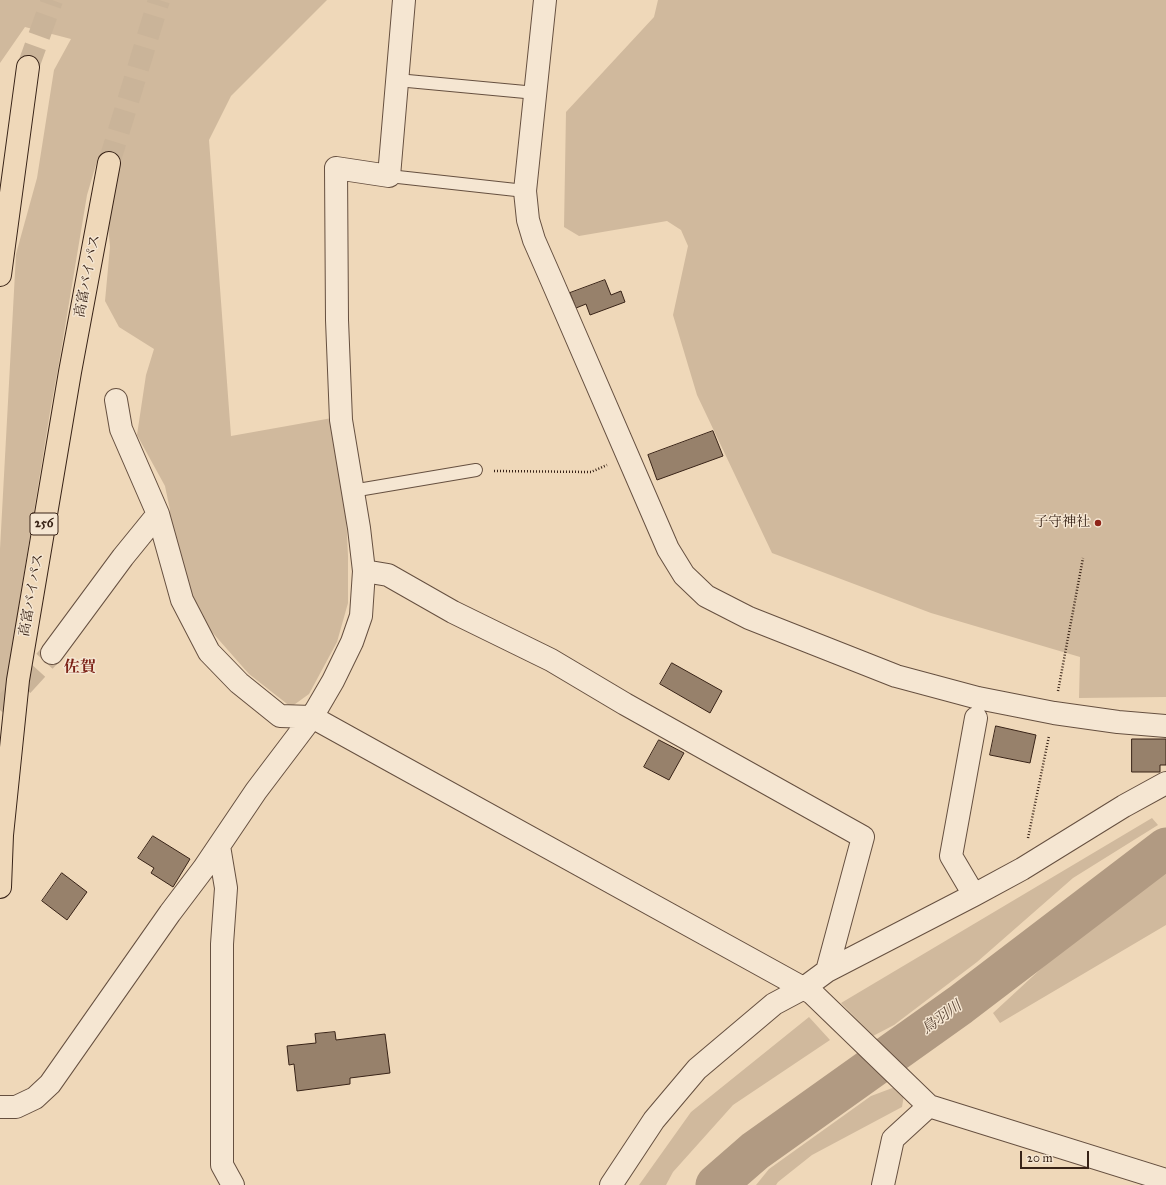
<!DOCTYPE html>
<meta charset="utf-8">
<style>
body{margin:0}
#map{position:relative;width:1166px;height:1185px;overflow:hidden;background:#efd8b9;font-family:"IM FELL Great Primer",serif}
canvas{display:block}
.scale{position:absolute;left:1020px;top:1151px;width:69px;height:18px;box-sizing:border-box;border:2px solid #382317;border-top:0;padding-left:5px;font-size:12px;line-height:14px;white-space:nowrap;color:#382317;-webkit-text-stroke:3px #f5e6d2;paint-order:stroke}
</style>
<div id="map">
<canvas width="1166" height="1185"></canvas>
<div class="scale">20 m</div>
</div>
<script>
const c = document.querySelector('canvas').getContext('2d');
c.lineJoin = 'round';
function fill(path, color) { c.fillStyle = color; c.fill(path, 'evenodd'); }
function strokePath(path, color, width, dash) { c.strokeStyle = color; c.lineWidth = width; c.lineCap = dash ? 'butt' : 'round'; c.setLineDash(dash || []); c.stroke(path); }
function write(font, color, halo, rows, align = 'center') {
  c.font = font + ' "IM FELL Great Primer","Noto Serif JP",serif'; c.lineWidth = 3; c.setLineDash([]); c.textBaseline = 'middle'; c.strokeStyle = halo; c.fillStyle = color; for (const [text, x, y, turn = 0] of rows) {
    c.save(); c.translate(x, y); c.rotate((+turn || 0) * Math.PI / 180); c.textAlign = isNaN(turn) ? turn : align; if (halo) c.strokeText(text, 0, 0); c.fillText(text, 0, 0); c.restore();
  }
}
const green = new Path2D(`
 M0 0H327L231 96 209 140 231 436 332 418 346 513 348 556V603L337 642 309 694 291 707 249 674 204 623 170 542V510L165 486 137 435 146 375 154 349 119 327 105 301 110 247 108 225 120 164 98 158 87 195 60 357 50 412 2 710H0V549L16 254 37 178 54 70 71 39 25 27 0 63Z
 M658 0H1166V697L1079 698 1080 657 931 613 772 553 697 395 673 315 688 246 681 230 667 221 579 236 564 227 566 112 654 17Z
 M1152 818 1158 825 1073 878 977 962 894 1025 873 1036 841 1003Z
 M1166 871V925L1000 1023 993 1013 1084 929 1158 876Z
 M809 1017 830 1040 733 1105 673 1172 666 1185H639L691 1112Z
 M895 1087 904 1095 902 1107 812 1155 778 1182 776 1185H756L769 1169 871 1096Z`);
const river = new Path2D(`
 M716 1185 755 1151 960 1005 1166 848`);
const building = new Path2D(`
 M605 280 611 295 621 291 625 302 590 315 586 304 576 308 570 293Z
 M713 431 723 456 657 480 648 455Z
 M672 663 722 691 710 713 660 684Z
 M996 726 1036 735 1030 763 990 755Z
 M1132 739H1166V765H1160V772H1132Z
 M659 740 684 753 669 780 644 767Z
 M153 836 190 859 173 887 151 873 154 868 138 858Z
 M62 873 87 892 67 920 42 901Z
 M335 1032 336 1040 385 1034 390 1073 350 1078V1084L297 1091 294 1064 289 1065 287 1046 316 1043 315 1034Z`);
const streetTunnel = new Path2D(`
 M0 710 52 653`);
const highwayTunnel = new Path2D(`
 M28 67 52 0
 M109 163 159 0`);
const path = new Path2D(`
 M494 471 591 472 607 465
 M1058 691 1083 558
 M1028 838 1049 736`);
const lane = new Path2D(`
 M397 80 536 93
 M389 176 525 191
 M352 491 476 470`);
const street = new Path2D(`
 M545 0 525 191 528 220 534 240 552 281 668 549 684 575 706 596 749 618 896 676 978 698 1054 713 1118 722 1166 726
 M116 400 121 429 158 514 182 600 209 652 239 683 280 716 312 717 386 758 812 993 929 1106 1166 1180
 M364 571 388 575 453 612 551 660 625 704 863 837 827 971
 M52 653 123 557 158 514
 M219 846 226 888 222 944V1165L233 1185
 M974 895 951 856 976 718
 M0 1107H16L35 1098 50 1084 170 913 204 868 256 791 312 717 333 681 352 642 361 616 364 571 359 528 341 420 337 320 336 168 389 176 404 0
 M611 1185 654 1120 697 1069 774 1004 804 988 827 971 974 895 1022 869 1124 806 1166 783
 M883 1185 893 1139 929 1106`);
const highway = new Path2D(`
 M0 275 28 67
 M0 887 2 835 18 680 70 372 109 163`);
const markers = [
 [1098,523,4,"#8f2418"]
];
const shields = [
 [44,524,28]
];
const shieldNames = [
 ["256",44,524]
];
const streetNames = [
 ["高富バイパス",88,276,-79],
 ["高富バイパス",32,595,-80]
];
const poiNames = [
 ["子守神社",1090,523]
];
const waterNames = [
 ["鳥羽川",942,1018,-36]
];
const quarterNames = [
 ["佐賀",80,668]
];
fill(green, '#d0b99d');
strokePath(river, '#b19a82', 41);
fill(building, '#97816b');
strokePath(building, '#382317', 1);
strokePath(streetTunnel, '#cab499', 22, [22, 11]);
strokePath(highwayTunnel, '#cab499', 22, [22, 11]);
strokePath(lane, '#665040', 14);
strokePath(street, '#665040', 24);
strokePath(highway, '#382317', 24);
strokePath(path, '#382317', 2.5, [1, 2]);
strokePath(lane, '#f5e6d2', 12);
strokePath(street, '#f5e6d2', 22);
strokePath(highway, '#efd8b9', 22);
for (const [x, y, r, color] of markers) { const dot = new Path2D(); dot.arc(x, y, r, 0, 2 * Math.PI); c.fillStyle = color; c.fill(dot); strokePath(dot, '#f5e6d2', 1.5); }
for (const [x, y, w] of shields) { const box = new Path2D(); box.roundRect(x - w / 2, y - 11, w, 22, 3); c.fillStyle = '#f5e6d2'; c.fill(box); strokePath(box, '#382317', 1); }
write('bold 13px', '#382317', null, shieldNames);
write('14px', '#382317', '#f5e6d2', streetNames);
write('14px', '#382317', '#f5e6d2', poiNames, 'right');
write('italic 15px', '#5c4737', '#f5e6d2', waterNames);
write('bold 16px', '#7a1f14', '#f5e6d2', quarterNames);
</script>
